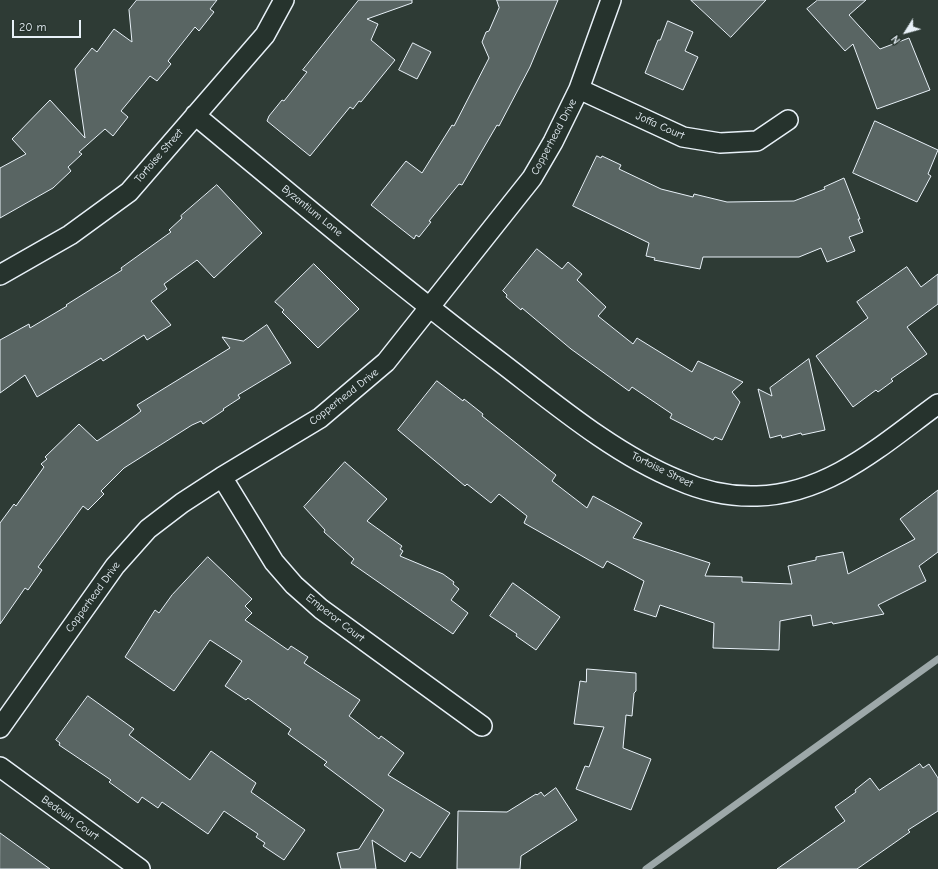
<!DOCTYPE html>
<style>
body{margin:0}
#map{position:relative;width:938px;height:869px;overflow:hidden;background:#2e3b35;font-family:"Comic Neue",sans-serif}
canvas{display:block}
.north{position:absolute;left:886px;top:12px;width:40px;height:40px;-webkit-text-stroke:3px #26332d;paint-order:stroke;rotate:233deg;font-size:11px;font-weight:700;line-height:16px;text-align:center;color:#e8f1f8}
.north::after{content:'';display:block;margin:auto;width:14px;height:18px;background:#e8f1f8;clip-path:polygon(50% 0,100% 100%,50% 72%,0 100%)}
.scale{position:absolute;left:12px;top:20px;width:69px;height:18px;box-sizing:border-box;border:2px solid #e8f1f8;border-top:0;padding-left:5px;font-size:12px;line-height:14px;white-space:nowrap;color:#e8f1f8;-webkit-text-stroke:3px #26332d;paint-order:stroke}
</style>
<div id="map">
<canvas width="938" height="869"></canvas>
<div class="north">N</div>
<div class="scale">20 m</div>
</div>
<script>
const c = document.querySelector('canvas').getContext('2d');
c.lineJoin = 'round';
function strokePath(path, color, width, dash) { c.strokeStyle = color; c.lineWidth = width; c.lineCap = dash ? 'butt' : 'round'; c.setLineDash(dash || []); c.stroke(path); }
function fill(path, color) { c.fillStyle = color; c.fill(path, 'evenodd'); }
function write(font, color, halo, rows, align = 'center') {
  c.font = font + ' "Comic Neue",sans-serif'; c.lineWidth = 3; c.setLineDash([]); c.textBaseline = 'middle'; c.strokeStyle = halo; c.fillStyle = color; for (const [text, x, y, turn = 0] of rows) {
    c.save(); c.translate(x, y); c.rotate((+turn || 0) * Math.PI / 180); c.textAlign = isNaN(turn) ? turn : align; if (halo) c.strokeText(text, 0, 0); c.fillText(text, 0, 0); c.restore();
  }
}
const stream = new Path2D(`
 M646 869 938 659`);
const building = new Path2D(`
 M137 0H217L210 9 214 12 199 31 195 27 168 61 171 64 157 81 150 76 121 111 128 117 113 136 105 129 79 152 82 154 68 167 71 171 53 188 0 218V168L26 154 12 139 50 100 85 138 75 69 92 48 97 52 114 29 132 42 129 10Z
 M359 0H412V3L367 19 378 24 371 40 395 60 361 102 359 101 353 109 350 107 310 156 267 121 269 116 282 100 284 101 307 72 303 70Z
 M497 0H558L530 67 499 126 497 125 462 185 459 184 429 221 431 222 419 237 416 235 414 239 371 205 406 161 422 173 452 125 454 126 489 58 482 42 486 32 489 31 499 8Z
 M691 0H766L731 37Z
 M818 0H866L849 15 880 49 909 38 930 90 877 109 853 44 845 51 807 9Z
 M668 21 693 32 685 51 698 57 683 90 645 73 658 40H660Z
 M413 43 431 52 417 79 399 70Z
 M875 121 938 150 928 174 931 176 917 202 853 173Z
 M597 156 601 158 602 156 621 165 619 169 661 189 693 197 694 194 727 202 794 201 825 189 824 187 844 178 860 219H858L863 232 849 237 855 251 827 262 821 248 799 257H703L700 269 654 260 655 258 646 256 649 243 573 206Z
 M217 185 262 233 214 278 197 260 164 284 167 289 151 301 171 325 147 340 144 335 103 361 101 358 37 397 25 375 0 393V340L29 324 30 328 67 306 66 305 122 270 121 268 171 232 169 230 182 218 181 216Z
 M537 249 562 269 568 262 582 274 577 280 606 307 598 316 633 344 637 338 692 372 698 361 743 382 732 392 740 402 722 440 715 437 713 440 670 418 672 414 632 387 629 391 571 349 522 308 521 310 506 297 507 295 503 291Z
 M314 264 359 309 318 348 282 312 284 310 275 302Z
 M907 267 921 287 938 274V304L907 327 927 354 891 379 893 381 878 392 876 390 853 407 816 356 868 318 857 302Z
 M267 325 291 363 238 395 240 398 223 409 224 410 203 424 201 421 192 425 124 468 101 491 104 494 88 510 83 506 38 567 42 570 28 590 25 588 0 624V523L14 504 16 506 44 467 41 464 47 459 45 457 79 424 97 441 136 415 141 411 137 405 230 348 222 337 243 341Z
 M809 359 825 430 802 435 801 433 782 438 781 435 770 438 758 389 772 396 770 388Z
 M437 381 463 401 464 399 483 414 482 416 556 475 552 481 587 508 593 496 642 523 633 538 710 563 705 576 742 577V582L792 584 788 566 816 560V557L843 552 848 574 915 539 900 519 938 490V552L919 566 926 581 878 605 884 614 833 624 832 622 813 626 811 615 780 621 779 650 713 648 714 623 660 605 656 617 634 610 644 581 607 561 603 568 524 523 527 516 499 494 491 503 467 484 465 486 398 430Z
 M345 462 387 499 367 521 402 546 400 549 403 551 400 556 443 574 454 582 453 584 459 589 451 600 468 613 453 634 351 563 354 559 324 532 325 530 304 507Z
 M208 557 252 599 245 606 252 613 245 620 288 650 291 646 308 657 304 663 360 700 349 716 379 739 381 736 404 753 388 775 450 813 420 858 411 852 405 862 372 840 376 869H341L337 853 359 849 384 810 324 765 327 762 288 734 291 729 248 698 246 700 225 686 242 661 210 640 174 691 125 657 155 610 159 613 172 595Z
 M513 583 560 617 536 650 516 636 517 634 490 616Z
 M587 669 636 673V691L634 693 632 716 626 715 623 748 651 759 631 810 576 789 585 766 589 767 604 727 574 724 580 681 586 682Z
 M88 696 134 729 129 735 190 780 211 751 256 783 251 792 305 830 284 860 263 846 265 843 256 837 258 834 224 811 208 834 162 802 158 808 142 797 138 803 109 782 111 780 59 745 60 743 56 740Z
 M920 764 923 768 929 764 938 778V811L908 830 910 832 857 869H777L845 821 835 807 856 792 855 790 870 778 879 790Z
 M556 788 577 820 521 856 520 869H457L458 811 507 812 536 794 537 795 541 792 544 796Z
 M0 833 50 869H0Z`);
const minor = new Path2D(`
 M579 89 683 137 720 143 757 141 788 120
 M195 115C295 198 395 282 499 361 554 403 614 454 678 480 703 491 730 497 757 496 829 494 883 444 938 404
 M0 275 70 235 129 192 265 35 284 0
 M222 477 274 562 294 585 321 609 482 726
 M0 728 115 566 148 529 182 503 222 477 320 418 386 362 532 178 553 142 579 89 611 0
 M0 767 140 869`);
const streetNames = [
 ["Joffa Court",660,126,24],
 ["Copperhead Drive",554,137,-62],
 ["Tortoise Street",159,156,-49],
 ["Byzantium Lane",312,211,39],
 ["Copperhead Drive",344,397,-38],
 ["Tortoise Street",662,470,26],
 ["Copperhead Drive",93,597,-54],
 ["Emperor Court",335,618,38],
 ["Bedouin Court",70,818,36]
];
strokePath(stream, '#9da8a9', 7);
fill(building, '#596563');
strokePath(building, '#e8f1f8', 1);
strokePath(minor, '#e8f1f8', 22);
strokePath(minor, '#26332d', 19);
write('11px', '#e8f1f8', '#26332d', streetNames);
</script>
